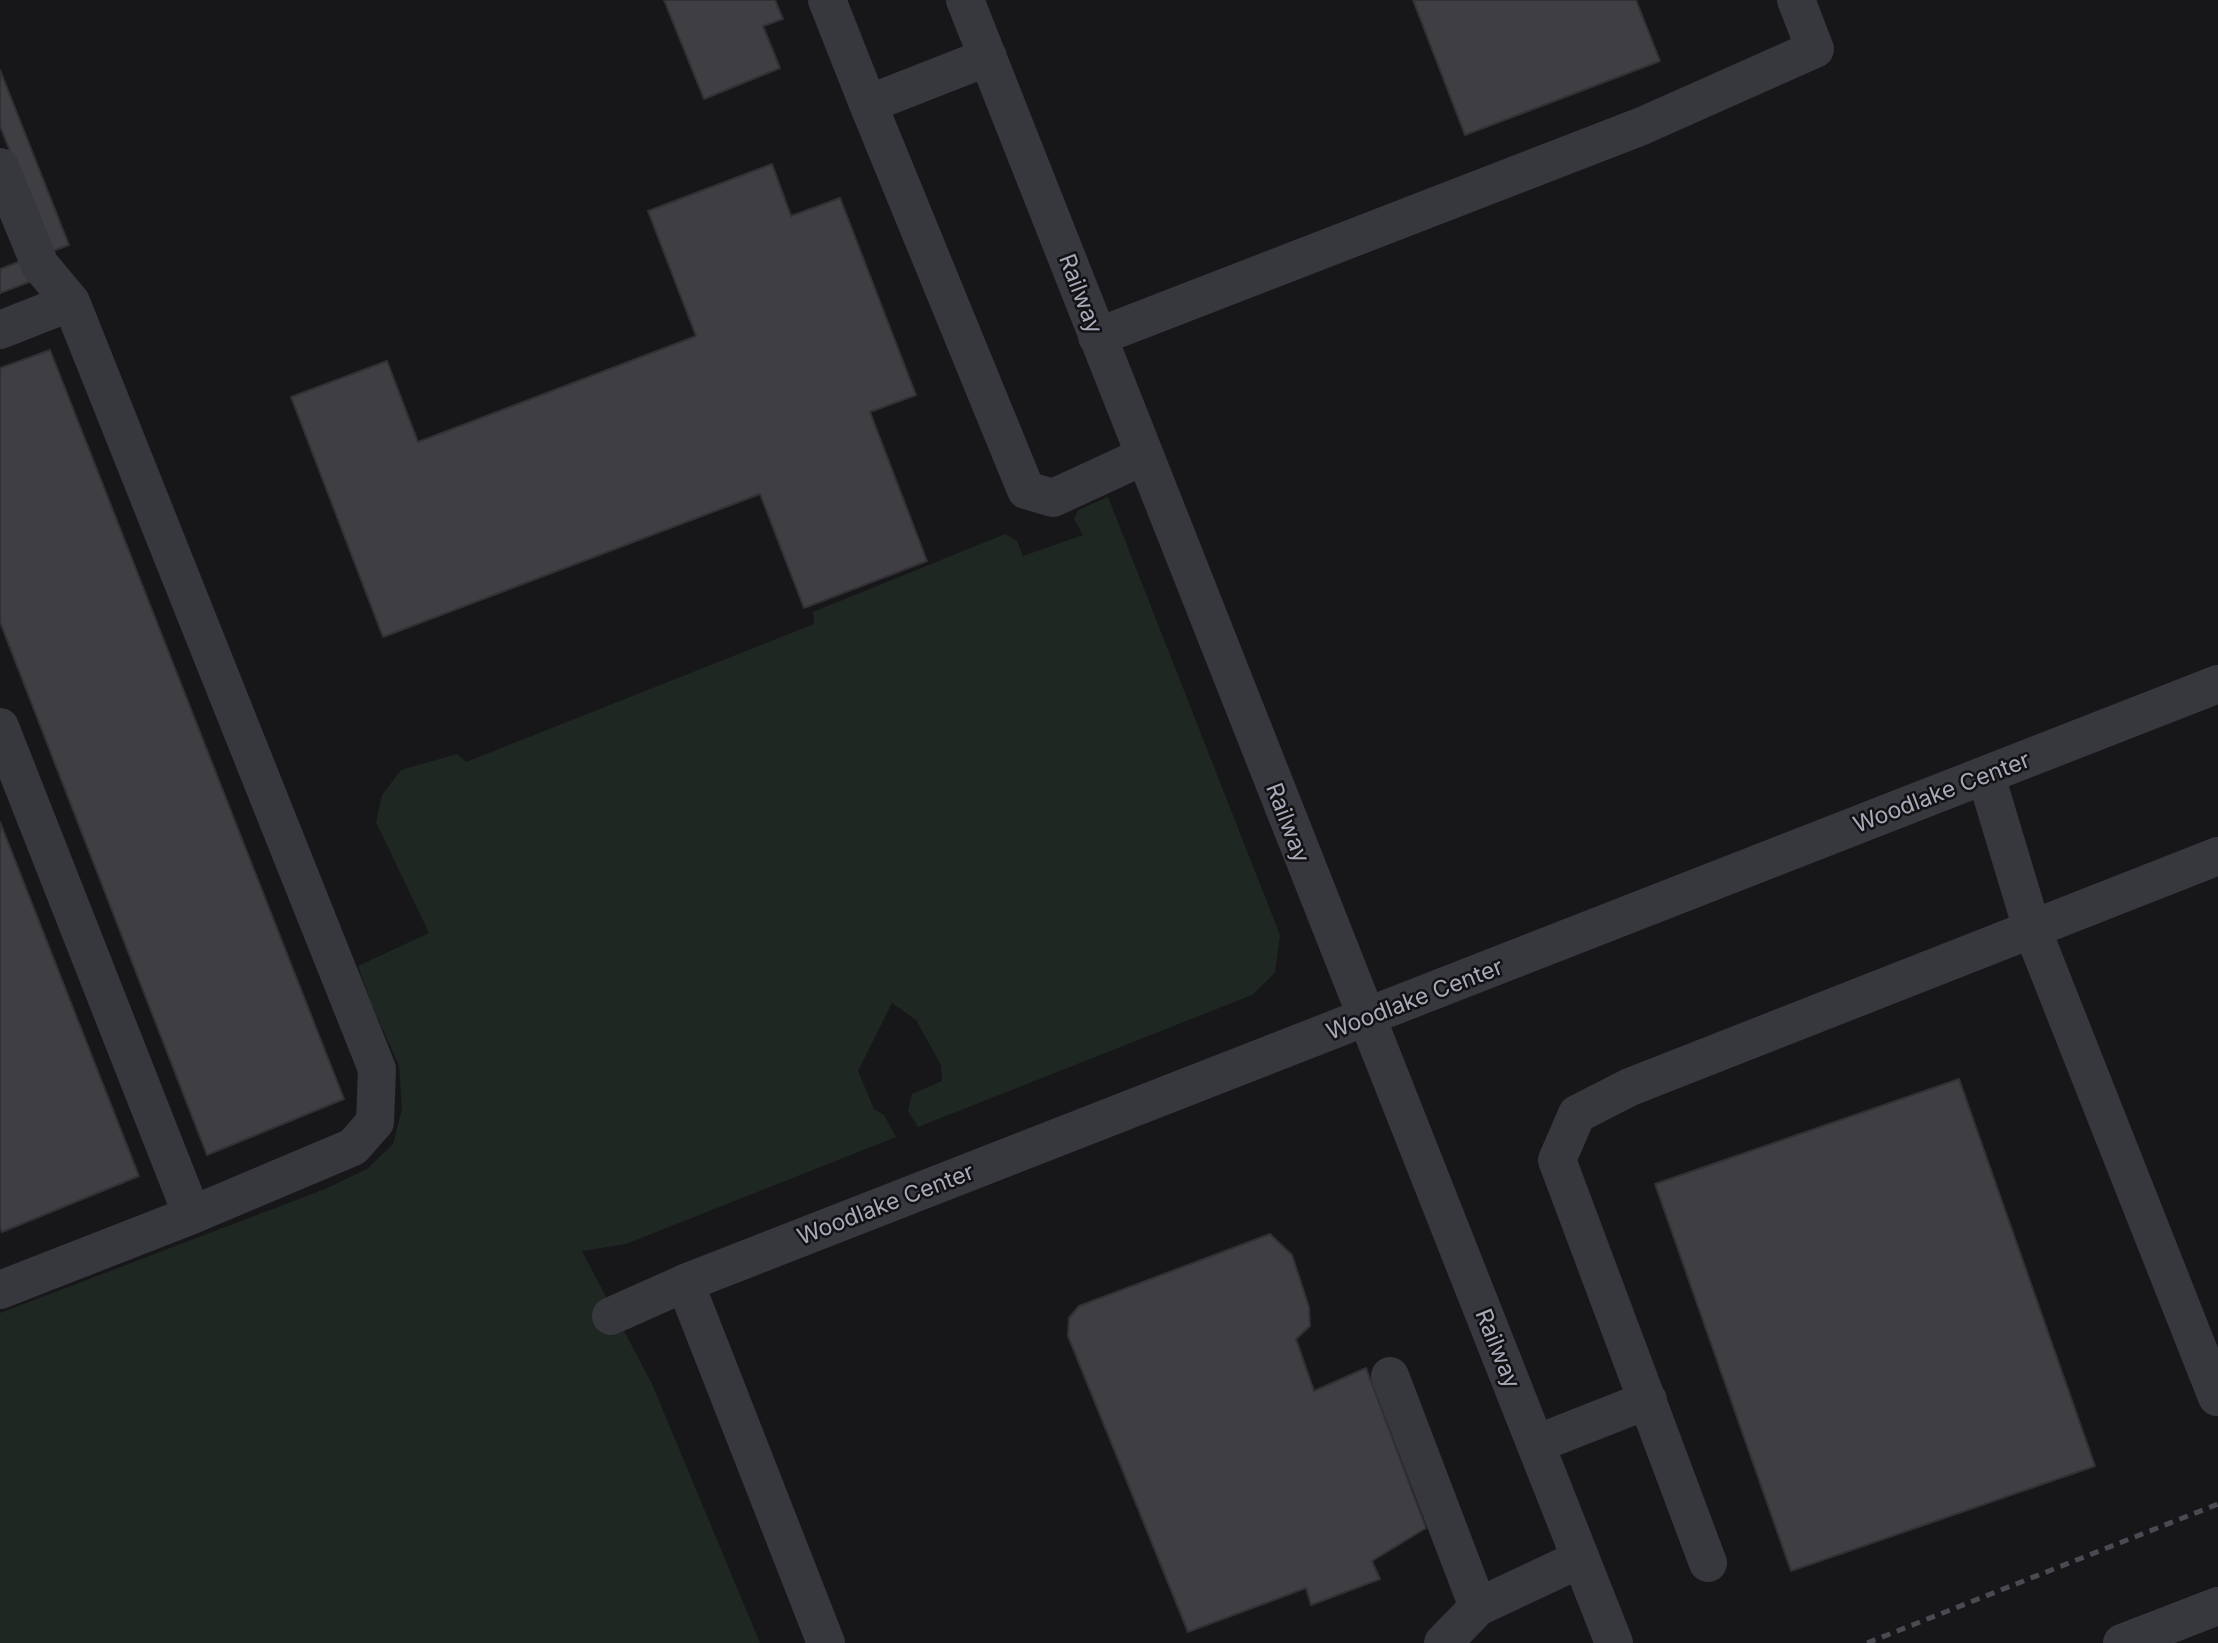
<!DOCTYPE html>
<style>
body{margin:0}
canvas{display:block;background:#171619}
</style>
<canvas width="2218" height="1643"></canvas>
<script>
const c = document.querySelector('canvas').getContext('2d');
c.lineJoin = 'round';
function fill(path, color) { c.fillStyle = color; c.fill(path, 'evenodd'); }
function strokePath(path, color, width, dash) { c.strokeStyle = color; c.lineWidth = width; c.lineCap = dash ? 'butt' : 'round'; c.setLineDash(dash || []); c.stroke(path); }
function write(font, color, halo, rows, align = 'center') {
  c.font = font + ' Inter,sans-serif'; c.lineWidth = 5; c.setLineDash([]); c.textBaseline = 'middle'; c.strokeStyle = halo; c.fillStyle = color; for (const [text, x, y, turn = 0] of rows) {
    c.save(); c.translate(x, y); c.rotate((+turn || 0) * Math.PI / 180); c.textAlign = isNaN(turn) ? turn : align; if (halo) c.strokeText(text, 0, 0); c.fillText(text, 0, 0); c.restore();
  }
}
const green = new Path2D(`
 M1108 497 1280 935 1275 973 1252 995 918 1127 908 1111 912 1094 942 1081 941 1065 916 1020 892 1003 858 1071 874 1109 884 1115 896 1137 626 1244 582 1251 652 1384 760 1643H0V1313L325 1189 367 1169 393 1144 402 1109 399 1066 371 1003 358 966 429 933 376 822 382 795 401 770 457 754 466 762 814 624 813 612 1005 534 1017 541 1023 556 1083 535 1074 519 1078 510Z`);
const building = new Path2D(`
 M664 0H775L783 19 763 26 780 68 704 99Z
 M1413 0H1636L1660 61 1465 135Z
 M0 70 69 245 50 252 0 126Z
 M772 164 791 216 840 198 916 395 870 412 927 561 804 608 760 494 383 637 291 397 387 361 418 442 696 336 648 211Z
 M29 258 37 279 0 293V269Z
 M50 350 344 1099 207 1155 0 622V368Z
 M0 822 139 1176 2 1232 0 1227Z
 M1959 1079 2095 1466 1791 1571 1655 1184Z
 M1270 1234 1292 1255 1309 1307 1310 1326 1296 1339 1314 1391 1366 1368 1426 1528 1372 1561 1380 1579 1311 1605 1306 1588 1188 1632 1068 1336 1069 1318 1079 1306Z`);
const minor = new Path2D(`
 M827 0 868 104
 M965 0C1179 549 1395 1097 1614 1643
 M988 57 868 104 1026 490 1053 498 1144 456
 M0 167 40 265 71 302
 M0 330 71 302 377 1069 375 1122 353 1147 192 1215
 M1097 337 1642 126 1815 49 1796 0
 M0 727 192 1215 0 1290
 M1986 776 2032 929 2217 1397
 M685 1283 826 1643
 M611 1316 685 1283 2218 684
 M1390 1376 1478 1607
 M1536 1444 1648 1400
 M1708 1563 1557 1160 1577 1114 1630 1087 2218 856
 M1443 1643 1478 1607 1580 1559
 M2122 1643 2218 1606`);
const rail = new Path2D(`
 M1867 1643 2218 1504`);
const streetNames = [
 ["Railway",1080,294,69],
 ["Woodlake Center",1942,793,-21],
 ["Railway",1287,823,69],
 ["Woodlake Center",1415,1000,-21],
 ["Woodlake Center",886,1205,-21],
 ["Railway",1497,1349,68]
];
fill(green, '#1e2721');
fill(building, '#3e3e43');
strokePath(building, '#313035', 2);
strokePath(minor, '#37373e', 38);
strokePath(rail, '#4a4a53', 5, [9, 7]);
write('23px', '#a8aab9', '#121114', streetNames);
</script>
